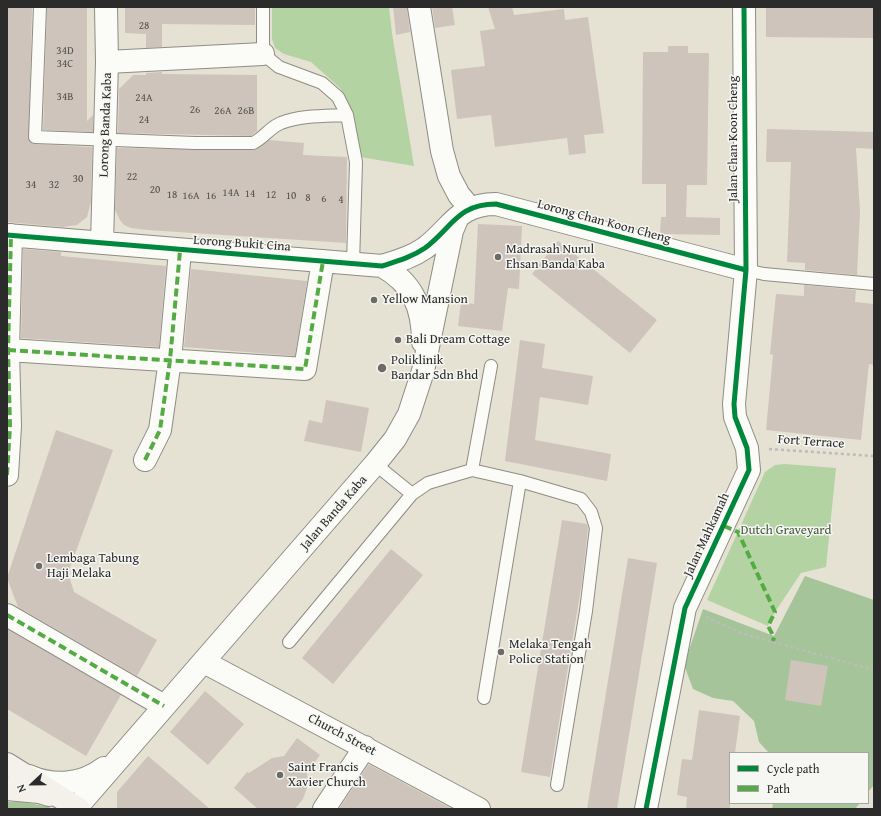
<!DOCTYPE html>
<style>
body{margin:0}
#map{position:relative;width:881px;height:816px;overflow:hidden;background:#e5e2d3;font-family:"Gentium Book Plus",serif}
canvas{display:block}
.frame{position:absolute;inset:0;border:8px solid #2b2b2b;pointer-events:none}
.legend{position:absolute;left:729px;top:752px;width:140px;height:52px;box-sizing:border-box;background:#f6f6f2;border:1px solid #a5a5a2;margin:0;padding:5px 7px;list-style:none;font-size:12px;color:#2b2b2b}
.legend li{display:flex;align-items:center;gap:8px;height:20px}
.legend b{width:20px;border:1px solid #a5a5a2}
.north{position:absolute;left:12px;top:764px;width:40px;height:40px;-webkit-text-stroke:3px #f6f6f2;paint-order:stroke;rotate:248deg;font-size:11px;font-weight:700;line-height:16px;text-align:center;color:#2b2b2b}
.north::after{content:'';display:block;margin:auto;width:14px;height:18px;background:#2b2b2b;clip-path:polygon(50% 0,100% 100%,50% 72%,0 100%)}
</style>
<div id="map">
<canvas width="881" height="816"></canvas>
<div class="frame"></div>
<ul class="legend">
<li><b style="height:5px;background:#00873e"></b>Cycle path</li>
<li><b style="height:5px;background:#54ab44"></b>Path</li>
</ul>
<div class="north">N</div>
</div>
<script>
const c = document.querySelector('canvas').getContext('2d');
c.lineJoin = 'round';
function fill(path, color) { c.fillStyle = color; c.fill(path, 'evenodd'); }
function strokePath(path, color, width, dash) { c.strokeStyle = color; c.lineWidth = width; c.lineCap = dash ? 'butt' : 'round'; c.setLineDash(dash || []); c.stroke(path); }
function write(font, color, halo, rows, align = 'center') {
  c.font = font + ' "Gentium Book Plus",serif'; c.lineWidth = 3; c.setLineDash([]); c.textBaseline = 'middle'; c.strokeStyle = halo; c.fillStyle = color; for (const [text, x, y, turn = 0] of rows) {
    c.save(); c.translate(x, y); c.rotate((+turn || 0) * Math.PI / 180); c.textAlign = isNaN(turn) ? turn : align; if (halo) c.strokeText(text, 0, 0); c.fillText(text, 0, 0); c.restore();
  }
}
const green = new Path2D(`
 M272 7H389L392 33 414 166 360 157 350 111 341 89 311 62 284 54 275 48 272 39Z
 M785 464 836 468 826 567 801 573 775 612 768 626 707 600 765 472 775 465Z`);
const forest = new Path2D(`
 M805 576 874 600V785L868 792V753H769L759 742 754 721 733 701 713 698 693 689 684 665 703 609 774 636Z
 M7 802H23L49 807 51 809H7Z
 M773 803H860L855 809H772Z`);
const building = new Path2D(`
 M7 7H32L29 141 35 144 92 147 91 202 87 217 77 225 63 227 7 222Z
 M47 7H87V121L93 115V132L43 130Z
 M125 7H255V25L162 24V47L146 48V34L125 33Z
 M393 7H407L410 32 396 35Z
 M432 7H452L455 25 435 28Z
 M488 7H512L514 15 564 9 565 20 588 17 604 133 584 135 586 153 569 155 567 138 495 147 491 115 457 119 451 70 485 66 480 31 495 29Z
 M766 7H874V38L766 37Z
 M668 46H688V53H709L707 185H687L686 217 720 218V235L660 234 661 217H666V184H642L643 52H668Z
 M162 72V74L257 75V131L251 136 118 133 119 89 133 75H146V73Z
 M767 129 874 132V149L856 148 860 212 857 275 805 270V263L787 262 791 162H766Z
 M269 140 304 143 303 155 347 157 346 243 147 230 131 228 124 225 120 220 115 210 117 148 253 150Z
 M478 224 522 226 519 289 508 288 502 331 458 326 461 302 474 304Z
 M558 241 657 320 630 353 532 274Z
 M23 249 61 252V256L166 266 159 347 21 338Z
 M191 269 307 281 295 356 184 347Z
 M804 285 856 290 855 302 874 304V365L869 364 861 440 766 430 773 355 770 354 776 294 804 296Z
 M520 340 545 344 542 368 593 376 588 405 540 397 535 440 611 454 607 481 505 461Z
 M326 400 369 408 361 452 304 441 309 420 322 423Z
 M56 430 113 450 68 573 74 592 157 640 137 676 18 607 7 578Z
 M562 520 587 524 588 529 582 582 550 777 521 772Z
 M391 549 423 575 333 684 302 658Z
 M628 558 657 563 617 809H587Z
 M7 629 121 695 86 756 7 709Z
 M791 660 828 666 821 706 785 700Z
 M205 691 244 724 208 765 170 732Z
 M699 710 740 716 735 753H730V809H686L687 797 677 795 682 759 692 760Z
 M297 738 320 755 307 773 308 785 303 799 295 809H258L234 788 247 772 249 773 272 758 284 756Z
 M148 756 181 784 210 809H117V792Z
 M368 765H370L452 809H339Z`);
const path = new Path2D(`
 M769 449 874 456
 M706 617 744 634 874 670`);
const lane = new Path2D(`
 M40 7 35 137 195 143H253C264 138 270 127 281 123 301 115 325 116 347 115
 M263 7V54L279 67 322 83 338 97 347 115 356 162 353 264
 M746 270 764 274 874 284
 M375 464 412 494 428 483 472 470 520 481 581 499 591 512 596 528 586 611 557 785
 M472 470 491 366
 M289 642 412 494
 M484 698 520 481`);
const street = new Path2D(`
 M419 7 442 151 449 176 459 195 470 208
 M107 62 263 54
 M7 235 382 266C398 261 412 257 425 248 452 228 457 204 496 204L746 270
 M102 243 107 62 106 7
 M382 266C413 283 423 308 423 342
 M8 350 305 369 323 261
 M145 460 160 430 170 360 180 251
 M7 475 10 426 8 350 11 235
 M7 615 164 706
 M204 662 479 809
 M29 776C54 787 82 785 104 768
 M77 807 375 464 395 439 409 414 423 371 452 231 457 219
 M324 809 365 747
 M646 809 685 608 749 470 747 448 735 417 734 404 746 270 744 7`);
const secondary = new Path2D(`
 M7 764 79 809
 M7 789 39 792 49 795`);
const quiet = new Path2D(`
 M8 350 305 369 323 261
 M145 460 160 430 170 360 180 251
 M7 475 10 426 8 350 11 235
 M724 526 738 532 775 612 768 626 774 637 773 641
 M7 615 164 706`);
const cycleway = new Path2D(`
 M7 235 382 266C398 261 412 257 425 248 452 228 457 204 496 204L746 270
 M646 809 685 608 749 470 747 448 735 417 734 404 746 270 744 7`);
const markers = [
 [498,257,4,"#6c6b66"],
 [374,300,4,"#6c6b66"],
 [398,340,4,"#6c6b66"],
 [382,368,5,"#6c6b66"],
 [39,566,4,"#6c6b66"],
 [501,652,4,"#6c6b66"],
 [280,775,4,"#6c6b66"]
];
const numberNames = [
 ["28",144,26],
 ["34D",65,51],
 ["34C",65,64],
 ["34B",65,97],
 ["24A",144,98],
 ["26",195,110],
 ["26A",223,111],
 ["26B",246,111],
 ["24",144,120],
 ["22",132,177],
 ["30",78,179],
 ["34",31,185],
 ["32",54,185],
 ["20",155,190],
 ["14A",231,193],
 ["14",250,194],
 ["18",172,195],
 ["12",271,195],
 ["16A",191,196],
 ["16",211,196],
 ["10",291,196],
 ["8",308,198],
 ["6",324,199],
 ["4",341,200]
];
const streetNames = [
 ["Lorong Banda Kaba",106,125,-88],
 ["Jalan Chan Koon Cheng",734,139,-90],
 ["Lorong Chan Koon Cheng",604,222,15],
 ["Lorong Bukit Cina",242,244,4],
 ["Fort Terrace",811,442,4],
 ["Jalan Banda Kaba",334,513,-49],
 ["Jalan Mahkamah",707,535,-65],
 ["Church Street",342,735,28]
];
const poiNames = [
 ["Madrasah Nurul",506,250],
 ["Ehsan Banda Kaba",506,265],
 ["Yellow Mansion",382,300],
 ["Bali Dream Cottage",406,340],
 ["Poliklinik",391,361],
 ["Bandar Sdn Bhd",391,376],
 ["Lembaga Tabung",47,559],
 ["Haji Melaka",47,574],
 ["Melaka Tengah",509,645],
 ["Police Station",509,660],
 ["Saint Francis",288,768],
 ["Xavier Church",288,783]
];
const parkNames = [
 ["Dutch Graveyard",786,531]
];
fill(green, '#b4d3a2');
fill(forest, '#a5c499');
fill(building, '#cec4bb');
strokePath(lane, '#8e8c85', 14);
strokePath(street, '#8e8c85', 24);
strokePath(secondary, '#8e8c85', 24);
strokePath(path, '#bcbcba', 2.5, [3, 3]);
strokePath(lane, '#fbfbf8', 12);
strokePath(street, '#fbfbf8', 22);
strokePath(secondary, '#f4f0ea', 22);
strokePath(quiet, '#54ab44', 4, [8, 4]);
strokePath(cycleway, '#00873e', 5);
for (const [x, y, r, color] of markers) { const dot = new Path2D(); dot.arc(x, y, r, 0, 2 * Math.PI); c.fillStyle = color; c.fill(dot); strokePath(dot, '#f6f6f2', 1.5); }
write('11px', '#54514f', null, numberNames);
write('13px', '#2b2b2b', '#f6f6f2', streetNames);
write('13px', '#2b2b2b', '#f6f6f2', poiNames, 'left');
write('13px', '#485a43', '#f6f6f2', parkNames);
</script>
